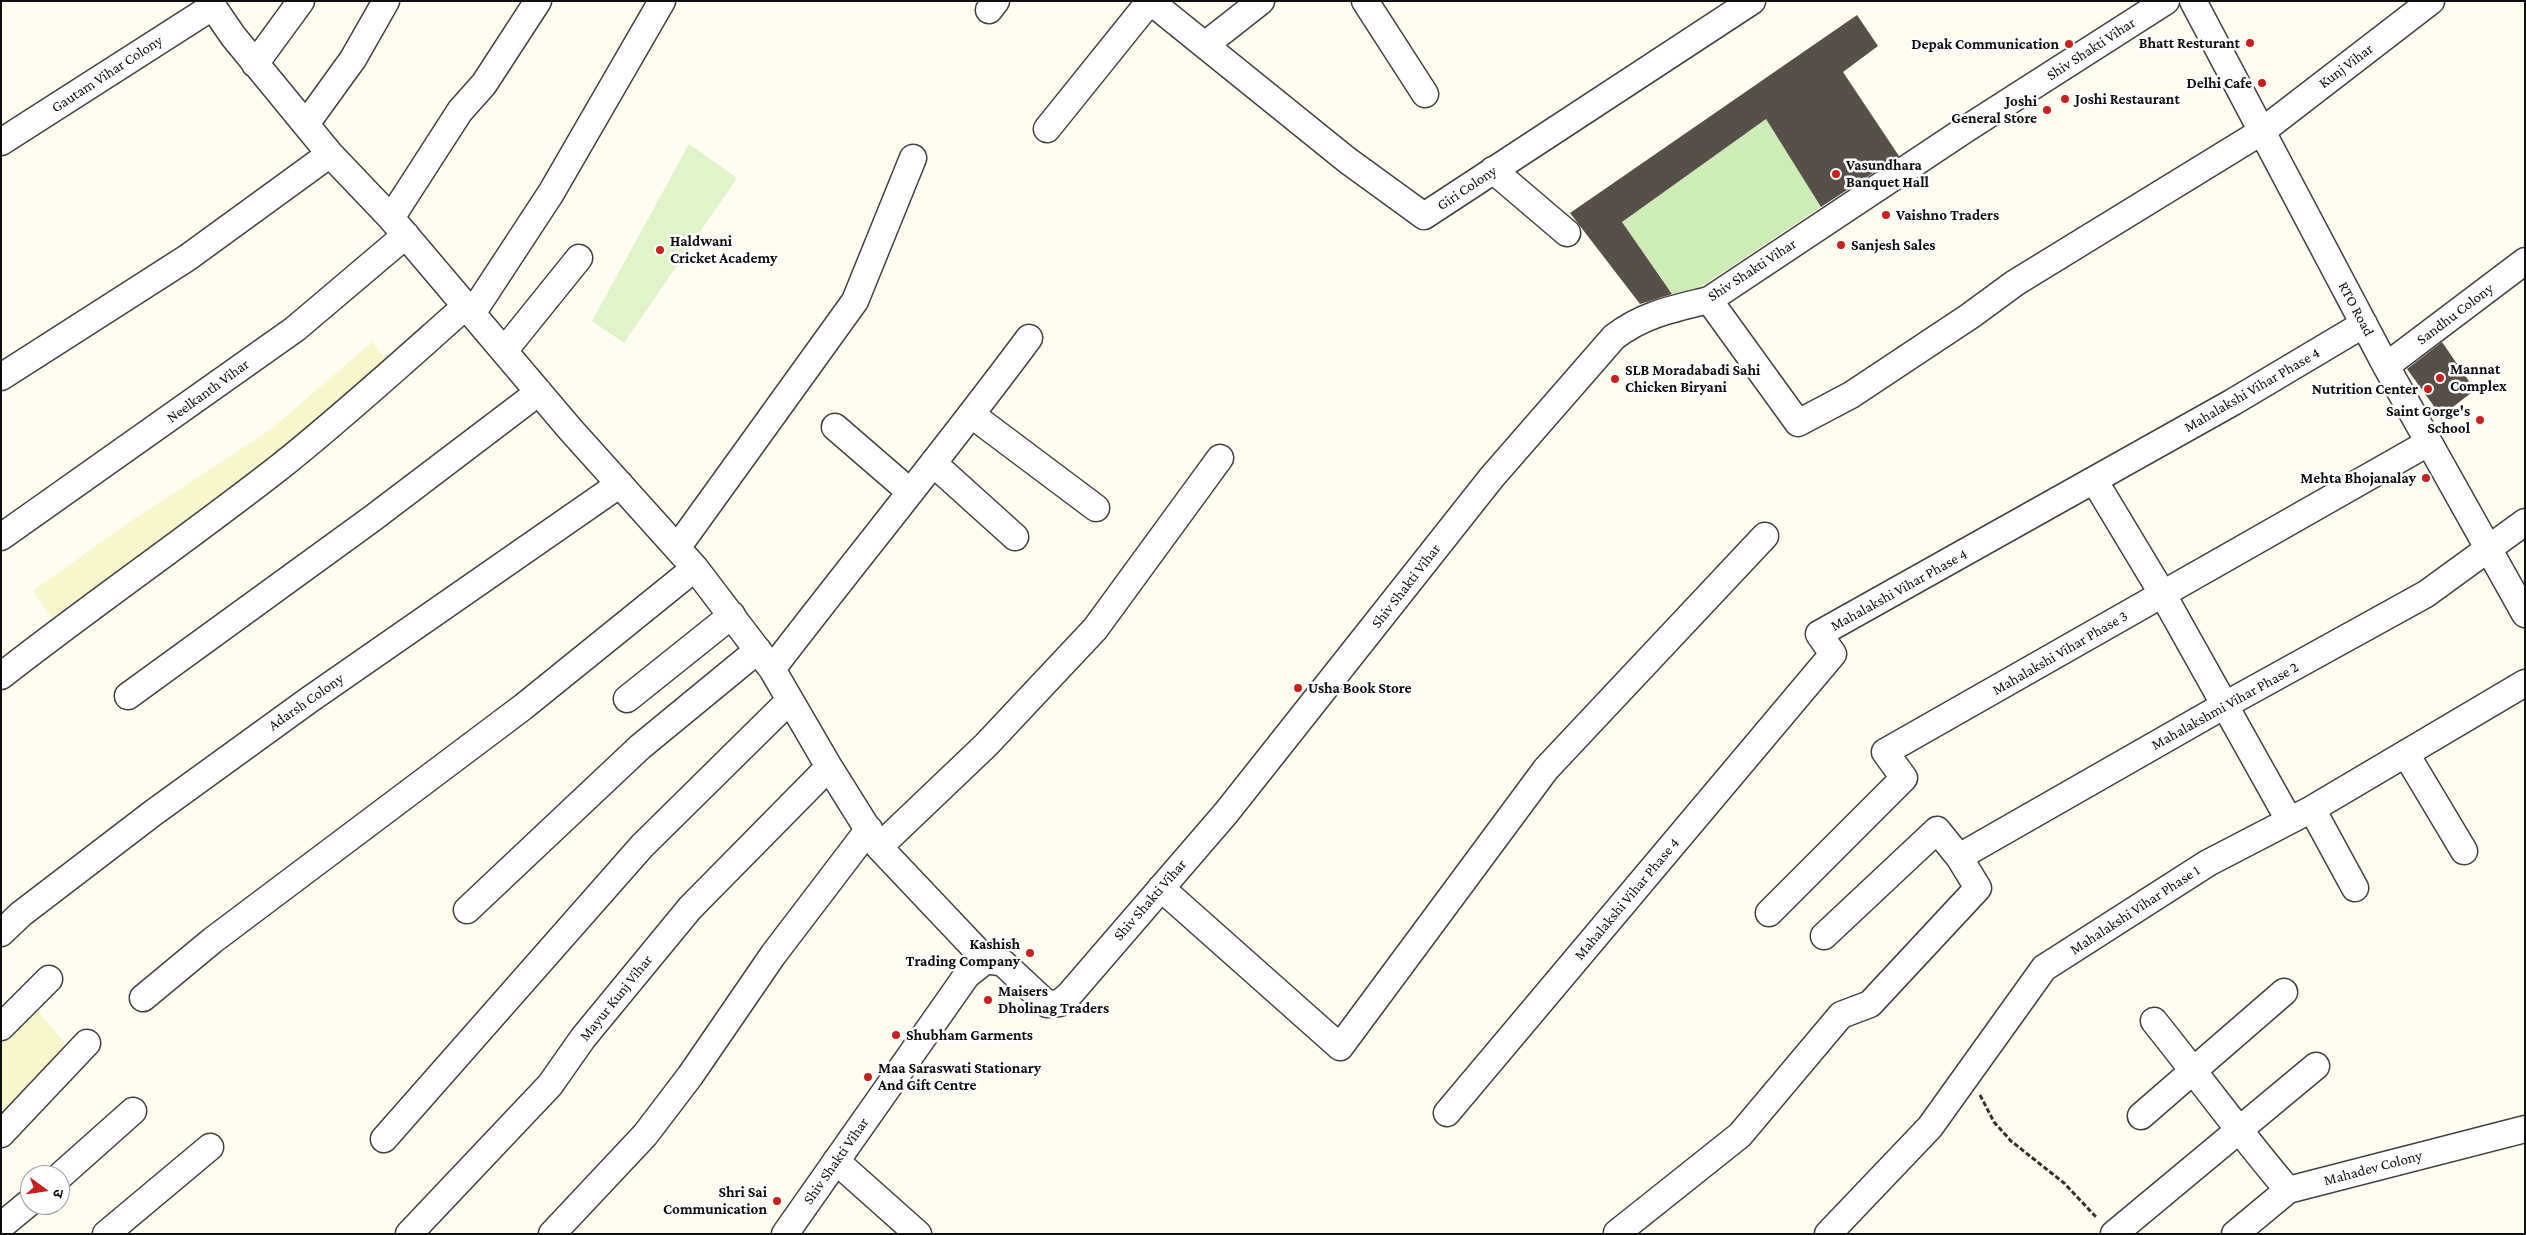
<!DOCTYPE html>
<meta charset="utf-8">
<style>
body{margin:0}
#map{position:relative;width:2526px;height:1235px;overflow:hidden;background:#fffdef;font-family:"Crimson Pro","Noto Sans Devanagari",serif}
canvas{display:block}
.frame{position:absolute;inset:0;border:2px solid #0e0e0e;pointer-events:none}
.north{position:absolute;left:20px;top:1165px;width:50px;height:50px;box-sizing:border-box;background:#fff;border:1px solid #9f9f9f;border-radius:50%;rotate:104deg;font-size:14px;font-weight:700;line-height:20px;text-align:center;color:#0e0e0e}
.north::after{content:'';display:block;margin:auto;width:18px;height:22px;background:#c6211d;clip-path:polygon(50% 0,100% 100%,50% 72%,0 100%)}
</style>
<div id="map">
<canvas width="2526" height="1235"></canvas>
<div class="frame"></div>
<div class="north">उ</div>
</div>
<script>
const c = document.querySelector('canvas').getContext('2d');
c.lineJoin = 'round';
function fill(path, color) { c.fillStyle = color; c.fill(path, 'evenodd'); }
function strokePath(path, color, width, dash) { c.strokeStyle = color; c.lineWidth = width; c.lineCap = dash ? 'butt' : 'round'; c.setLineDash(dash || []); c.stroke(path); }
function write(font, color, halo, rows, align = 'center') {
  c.font = font + ' "Crimson Pro",serif'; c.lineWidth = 5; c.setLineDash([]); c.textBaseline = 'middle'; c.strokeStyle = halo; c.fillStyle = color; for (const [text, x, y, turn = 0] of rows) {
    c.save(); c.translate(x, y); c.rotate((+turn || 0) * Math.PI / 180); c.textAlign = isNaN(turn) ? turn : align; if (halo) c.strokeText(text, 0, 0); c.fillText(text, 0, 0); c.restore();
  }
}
const farmland = new Path2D(`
 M372 342 390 364 290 452 56 624 33 591 131 521 270 430Z
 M34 1007 70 1049 1 1123V1039Z`);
const green = new Path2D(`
 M1766 119 1821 207 1699 288 1674 296 1622 222Z`);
const pitch = new Path2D(`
 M689 144 737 178 624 343 592 321Z`);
const building = new Path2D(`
 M1857 15 1878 46 1843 72 1899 156 1821 207 1766 119 1622 222 1672 294 1640 304 1570 213Z
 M2442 342 2475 390 2441 416 2407 369Z`);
const path = new Path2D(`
 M1980 1095 1994 1122 2011 1141 2064 1183 2097 1218`);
const minor = new Path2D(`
 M209 1 233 36 330 154 391 218 570 429 695 568 772 669 829 767 879 847 986 960
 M1150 1 1347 160 1424 216 1752 1
 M1365 1 1425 94
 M2193 1 2386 366 2525 614
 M989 10 996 1
 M1205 45 1261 1
 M255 64 301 1
 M306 124 353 59 386 1
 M1047 129 1150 1
 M1 142 212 7
 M1493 170 1567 233
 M391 218 460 111 484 84 538 1
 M1709 300 1798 423 1851 395 1970 316 2015 283 2261 132 2431 1
 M473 312 551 193 662 1
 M504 351 579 258
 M2386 366 2525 261
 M1 377 187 258 330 154
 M972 415 1096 508
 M835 427 909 491
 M933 463 1015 537
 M2094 480 2162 593 2289 820
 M1 537 295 329 406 235
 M677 548 855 301 913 158
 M772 669C857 558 946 450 1029 338
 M1 676C93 604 189 538 281 466 345 415 406 359 467 305
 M128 696 373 518 539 392
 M627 699 732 615
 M2406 754 2464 851
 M2312 809 2355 888
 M879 847 986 745 1095 629 1220 458
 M1959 857 2225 705 2426 594 2525 522
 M1161 888 1340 1047 1546 769 1765 536
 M467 910 640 747 758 650
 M1769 913 1904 778 1885 752 2428 443
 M1 933 21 914 153 813 309 700 620 484
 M143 998 213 940 523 707 695 568
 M2154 1021C2199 1077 2241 1135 2288 1190
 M1 1027 49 979
 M1447 1113 1833 654 1819 634 2233 402 2364 324
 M2141 1116 2284 992
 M1 1134 87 1043
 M384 1139 642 846 790 700
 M836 1161 918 1234
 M60 1176 133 1111
 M1 1226 30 1202
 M1617 1233 1740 1135 1841 1015 1870 1004 1978 888 1959 857 1937 830 1824 936
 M106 1234 210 1147
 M409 1234 550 1085 583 1038 690 908 829 767
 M552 1234 645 1135 690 1076 773 955 869 829
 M785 1234 967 975 986 960 1003 963 1047 1004 1060 1003 1070 994 1226 813 1492 477 1614 337C1644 314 1673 309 1709 300L1966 129 2166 1
 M1828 1234 1930 1127 2044 968 2208 863 2312 809 2525 683
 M2114 1234 2316 1066
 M2235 1234 2288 1190 2525 1129`);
const markers = [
 [2250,43,5,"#c6211d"],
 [2069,44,5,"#c6211d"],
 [2262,83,5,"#c6211d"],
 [2065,99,5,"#c6211d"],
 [2047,110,5,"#c6211d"],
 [1836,174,5,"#c6211d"],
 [1886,215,5,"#c6211d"],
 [1841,245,5,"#c6211d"],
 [660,250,5,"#c6211d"],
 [2440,378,5,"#c6211d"],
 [1615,379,5,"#c6211d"],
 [2428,389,5,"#c6211d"],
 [2480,420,5,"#c6211d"],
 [2426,478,5,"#c6211d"],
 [1298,688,5,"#c6211d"],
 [1030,953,5,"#c6211d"],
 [988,1000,5,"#c6211d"],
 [896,1035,5,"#c6211d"],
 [868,1077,5,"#c6211d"],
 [777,1201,5,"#c6211d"]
];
const poiNames = [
 ["Bhatt Resturant",2240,43,"right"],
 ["Depak Communication",2059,44,"right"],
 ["Delhi Cafe",2252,83,"right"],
 ["Joshi Restaurant",2075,99],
 ["Joshi",2037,101,"right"],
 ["General Store",2037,118,"right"],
 ["Vasundhara",1846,165],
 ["Banquet Hall",1846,182],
 ["Vaishno Traders",1896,215],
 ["Haldwani",670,241],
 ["Cricket Academy",670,258],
 ["Sanjesh Sales",1851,245],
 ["Mannat",2450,369],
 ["Complex",2450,386],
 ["SLB Moradabadi Sahi",1625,370],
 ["Chicken Biryani",1625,387],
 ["Nutrition Center",2418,389,"right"],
 ["Saint Gorge's",2470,411,"right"],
 ["School",2470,428,"right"],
 ["Mehta Bhojanalay",2416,478,"right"],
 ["Usha Book Store",1308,688],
 ["Kashish",1020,944,"right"],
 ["Trading Company",1020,961,"right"],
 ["Maisers",998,991],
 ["Dholinag Traders",998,1008],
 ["Shubham Garments",906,1035],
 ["Maa Saraswati Stationary",878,1068],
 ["And Gift Centre",878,1085],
 ["Shri Sai",767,1192,"right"],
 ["Communication",767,1209,"right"]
];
const streetNames = [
 ["Shiv Shakti Vihar",2091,49,-33],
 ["Kunj Vihar",2346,66,-37],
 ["Gautam Vihar Colony",107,74,-33],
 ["Giri Colony",1467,188,-34],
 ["Shiv Shakti Vihar",1752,270,-33],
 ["RTO Road",2356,309,62],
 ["Sandhu Colony",2455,314,-37],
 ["Mahalakshi Vihar Phase 4",2252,390,-30],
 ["Neelkanth Vihar",208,391,-36],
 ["Shiv Shakti Vihar",1406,586,-52],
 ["Mahalakshi Vihar Phase 4",1899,590,-29],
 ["Mahalakshi Vihar Phase 3",2060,653,-30],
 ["Adarsh Colony",306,702,-35],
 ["Mahalakshmi Vihar Phase 2",2225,706,-29],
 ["Mahalakshi Vihar Phase 4",1627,899,-50],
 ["Shiv Shakti Vihar",1150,900,-49],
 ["Mahalakshi Vihar Phase 1",2135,910,-33],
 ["Mayur Kunj Vihar",616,998,-51],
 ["Shiv Shakti Vihar",836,1161,-55],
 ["Mahadev Colony",2373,1168,-15]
];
fill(farmland, '#f7f6cd');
fill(green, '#ceecb6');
fill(pitch, '#e1f3c8');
fill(building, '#575049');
strokePath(minor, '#414141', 29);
strokePath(path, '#303030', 3, [5, 2.5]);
strokePath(minor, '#fff', 26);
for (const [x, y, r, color] of markers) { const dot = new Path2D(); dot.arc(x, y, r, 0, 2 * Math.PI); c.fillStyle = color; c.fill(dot); strokePath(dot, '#fff', 2); }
write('bold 15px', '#0e0e0e', '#fff', poiNames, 'left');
write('15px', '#0e0e0e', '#fff', streetNames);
</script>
